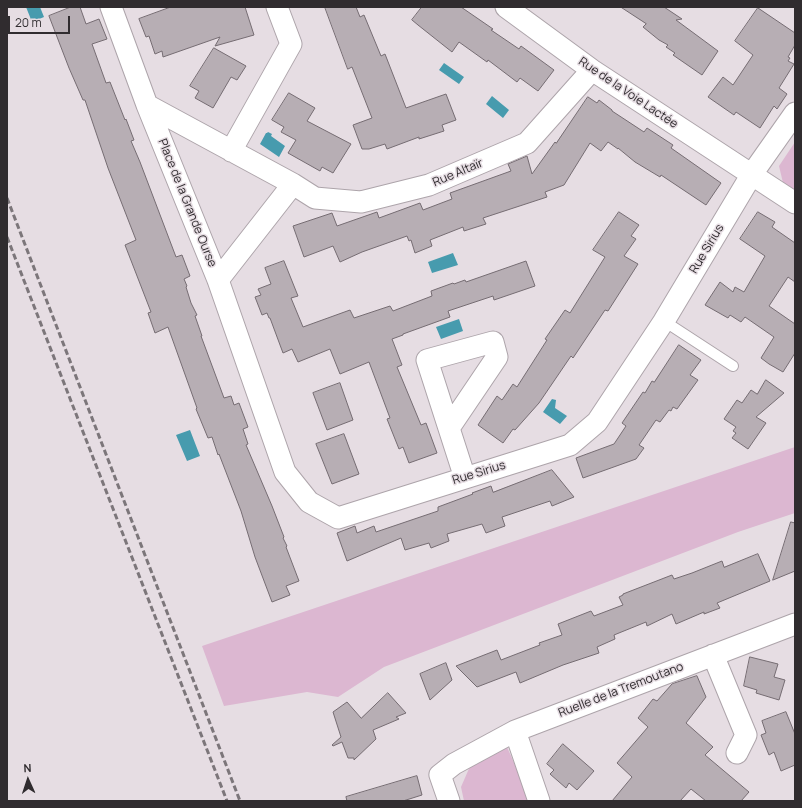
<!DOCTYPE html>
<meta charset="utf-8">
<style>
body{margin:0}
#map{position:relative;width:802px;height:808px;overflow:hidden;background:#e6dde3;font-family:Manrope,sans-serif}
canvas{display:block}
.frame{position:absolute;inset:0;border:8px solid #302c2f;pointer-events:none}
.north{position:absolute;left:8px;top:760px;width:40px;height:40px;-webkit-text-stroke:3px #e6dde3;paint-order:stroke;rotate:357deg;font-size:11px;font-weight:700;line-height:16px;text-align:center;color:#302c2f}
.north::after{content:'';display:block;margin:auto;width:14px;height:18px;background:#302c2f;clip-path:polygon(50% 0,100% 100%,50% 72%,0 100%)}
.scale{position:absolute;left:8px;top:16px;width:62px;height:18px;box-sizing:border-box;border:2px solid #302c2f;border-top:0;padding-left:5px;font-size:12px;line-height:14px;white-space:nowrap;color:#302c2f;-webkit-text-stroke:3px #e6dde3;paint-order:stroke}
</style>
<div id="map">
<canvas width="802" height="808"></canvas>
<div class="frame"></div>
<div class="north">N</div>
<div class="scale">20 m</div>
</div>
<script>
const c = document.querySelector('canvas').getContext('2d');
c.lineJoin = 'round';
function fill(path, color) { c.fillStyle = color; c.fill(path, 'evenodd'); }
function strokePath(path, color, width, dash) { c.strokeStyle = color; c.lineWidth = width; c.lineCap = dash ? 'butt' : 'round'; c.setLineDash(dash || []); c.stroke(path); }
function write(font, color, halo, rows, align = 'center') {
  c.font = font + ' Manrope,sans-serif'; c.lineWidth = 3; c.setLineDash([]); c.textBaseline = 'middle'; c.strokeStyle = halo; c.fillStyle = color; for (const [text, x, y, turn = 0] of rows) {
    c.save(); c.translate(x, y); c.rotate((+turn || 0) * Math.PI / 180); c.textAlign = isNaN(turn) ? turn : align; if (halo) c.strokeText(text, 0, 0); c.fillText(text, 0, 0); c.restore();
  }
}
const green = new Path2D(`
 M795 142V193L784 187 779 166Z
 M795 447V513L738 532 384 667 338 697 307 692 224 706 202 646Z
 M507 747 531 801H464L461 787 471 764Z`);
const water = new Path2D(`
 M26 7H40L44 17 32 22Z
 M444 63 464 77 459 84 439 70Z
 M492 96 509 110 503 118 486 104Z
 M268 132 272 134 271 136 285 146 279 157 260 144 266 133H267Z
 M453 253 458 265 432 273 428 262Z
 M459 319 463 331 441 339 436 327Z
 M552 399 556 400 555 408 567 416 560 424 543 412Z
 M190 430 200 456 187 461 176 435Z`);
const building = new Path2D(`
 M71 7H80L86 24 99 19 107 39 92 44 106 83 110 82 125 120 126 119 134 140 131 141 140 162 176 257 182 255 190 276 184 279 187 286 186 287 191 303 197 315 195 316 202 336H201L224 398 231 396 234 405 239 403 248 427 243 429 248 444 246 445 272 506 284 537 283 538 287 546 286 547 299 581 286 586 290 595 272 602 255 557 241 511 219 454 218 455 212 437 208 438 196 409 197 408 168 327 155 333 148 313 151 312 125 245 136 240 108 168 85 100H83L69 68 49 16Z
 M171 7H245L254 35 215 46 220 37 163 57 162 51 155 54 149 36 146 37 139 19Z
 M325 7H356L360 17 364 15 381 56 385 54 406 108 446 94 456 120 442 125 444 131 419 139V137L387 149 385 144 369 149H362L353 125 372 118 352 67 348 69Z
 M422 7H461L493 29 491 30 519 49 521 46 554 70 538 91 520 78 517 82 488 60 487 62 459 42 452 52 418 25 412 20Z
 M621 7H664L682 19 676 20 718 51 702 75 673 55 675 53 666 47 668 45 659 40 643 27 646 24Z
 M758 8 795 33V45L788 57 790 58 788 61 794 64 779 88 787 94 777 109 774 106 760 128 736 112 734 115 708 97 723 77 733 85 753 55 735 41Z
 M214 48 246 66 237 80 231 77 213 108 195 98 199 91 190 86Z
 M289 93 315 108 307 121 351 144 333 173 322 167 320 171 288 153 296 140 281 132 284 127 272 120Z
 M588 97 597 103 599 100 612 110V111L644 132 647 128 673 145 671 148 721 183 706 205 661 175 660 177 635 162 618 148V149L608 142 601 151 590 143 564 185 545 192 547 197 483 218 486 224 464 231 463 227 430 240 432 246 415 253 411 240 409 241 407 236 362 252 340 262 333 246 304 257 293 226 332 213 337 226 377 212 379 218 420 203 423 210 452 199 450 193 511 171 508 164 527 156 532 174 555 142 556 143Z
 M619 212 639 225 631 236 636 239 624 256 638 264 608 311 605 310 573 358 571 356 539 403 515 430 513 429 503 443 478 425 497 396 502 400 513 384 517 387 547 340 545 339 565 310 570 313 605 257 593 250Z
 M758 212 775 222 772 227 795 243V282L788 277 769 306 795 324V353L783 372 769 364 761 358 774 337 745 317 741 322 730 315 728 318 705 305 720 282 733 292 735 287 744 292 765 256 740 239Z
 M284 261 298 296 291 298 303 327 350 310 354 318 390 306 393 311 432 296 431 291 453 283 454 284 465 280 466 282 526 261 535 286 494 300 493 296 448 311 450 317 403 334V335L392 339 402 365 397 367 421 425 426 423 437 453 409 463 403 447 399 449 387 419 390 418 369 362 340 374 330 349 298 362 292 349 283 353 270 318H269L267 313 262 315 255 297 261 295 258 289 271 284 265 268Z
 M679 345 701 360 690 375 698 380 677 409 673 407 671 411 669 410 660 422 656 420 639 445 644 448 636 459 583 478 576 458 614 444 626 426 622 423 643 392 645 393 652 381 654 382Z
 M766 380 784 393 756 417 766 423 748 449 732 438 736 433 733 431 736 427 724 419 737 400 742 403 751 390 757 394Z
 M340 383 353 420 327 430 313 393Z
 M344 434 359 474 332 484 316 444Z
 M552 470 574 497 552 506 550 501 502 517 505 526 486 533 482 524 447 534 449 541 431 548 429 543 405 550 401 538 347 561 337 533 355 526 357 533 374 526 376 532 438 511V507L473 494 472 493 491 486 493 492Z
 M791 522 795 523V571L773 580Z
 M758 554 770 581 717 603 720 608 704 614V612L676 624 672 614 647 626 646 622 614 635 615 639 597 647 599 653 563 665 520 683 516 672 477 687 456 666 497 650 501 660 540 645 539 643 562 635 558 624 591 611 594 616 623 605 619 597 623 595V594L672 575 674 579 692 573 722 561 724 567Z
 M750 657 778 664 774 677 785 680 779 700 756 693 757 690 744 686Z
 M446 663 452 680 430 700 420 674Z
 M697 676 706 697 686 723 713 747 705 755 749 792 741 801H706L691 789 680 801H612L632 777 617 763 648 727 638 718 653 699 657 701 672 684Z
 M388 693 406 713 396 717 399 719 373 730 376 739 354 760V758H348L342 742 333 746 332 745 341 737 333 712 347 702 361 718Z
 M786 712 795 734V765L781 771 774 752 769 755 761 735 766 733 762 721Z
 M563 744 594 771 577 790 569 783 566 788 550 774 554 770 547 764Z
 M417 776 422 795 403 801H347L346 797Z`);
const service = new Path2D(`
 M664 321 733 366`);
const minor = new Path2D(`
 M111 7 147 105
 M506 7 592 70 795 203
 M231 151 291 44 277 7
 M293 184 315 198 361 202 429 185 527 143 592 70
 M218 280 293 184 147 105 218 280 285 472 309 502 338 518 570 445 597 422 664 321 752 174 795 113
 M449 428 497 357 493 342 427 360 465 478
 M713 655 746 735 737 753
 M449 801 440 775 454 764 515 731
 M539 801 515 731 795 624`);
const rail = new Path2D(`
 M7 198 240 801
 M7 237 227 801`);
const streetNames = [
 ["Rue de la Voie Lactée",628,93,34],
 ["Rue Altaïr",458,173,-23],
 ["Place de la Grande Ourse",187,203,68],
 ["Rue Sirius",707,249,-59],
 ["Rue Sirius",479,473,-17],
 ["Ruelle de la Tremoutano",621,690,-21]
];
fill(green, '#dcb7d1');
fill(water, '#479bae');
fill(building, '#b7aeb4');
strokePath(building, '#756c72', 1);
strokePath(service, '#ada4aa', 12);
strokePath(minor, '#ada4aa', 23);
strokePath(service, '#fff', 10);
strokePath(minor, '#fff', 21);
strokePath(rail, '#7c767a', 3, [6, 3]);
write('12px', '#302c2f', '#e6dde3', streetNames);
</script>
